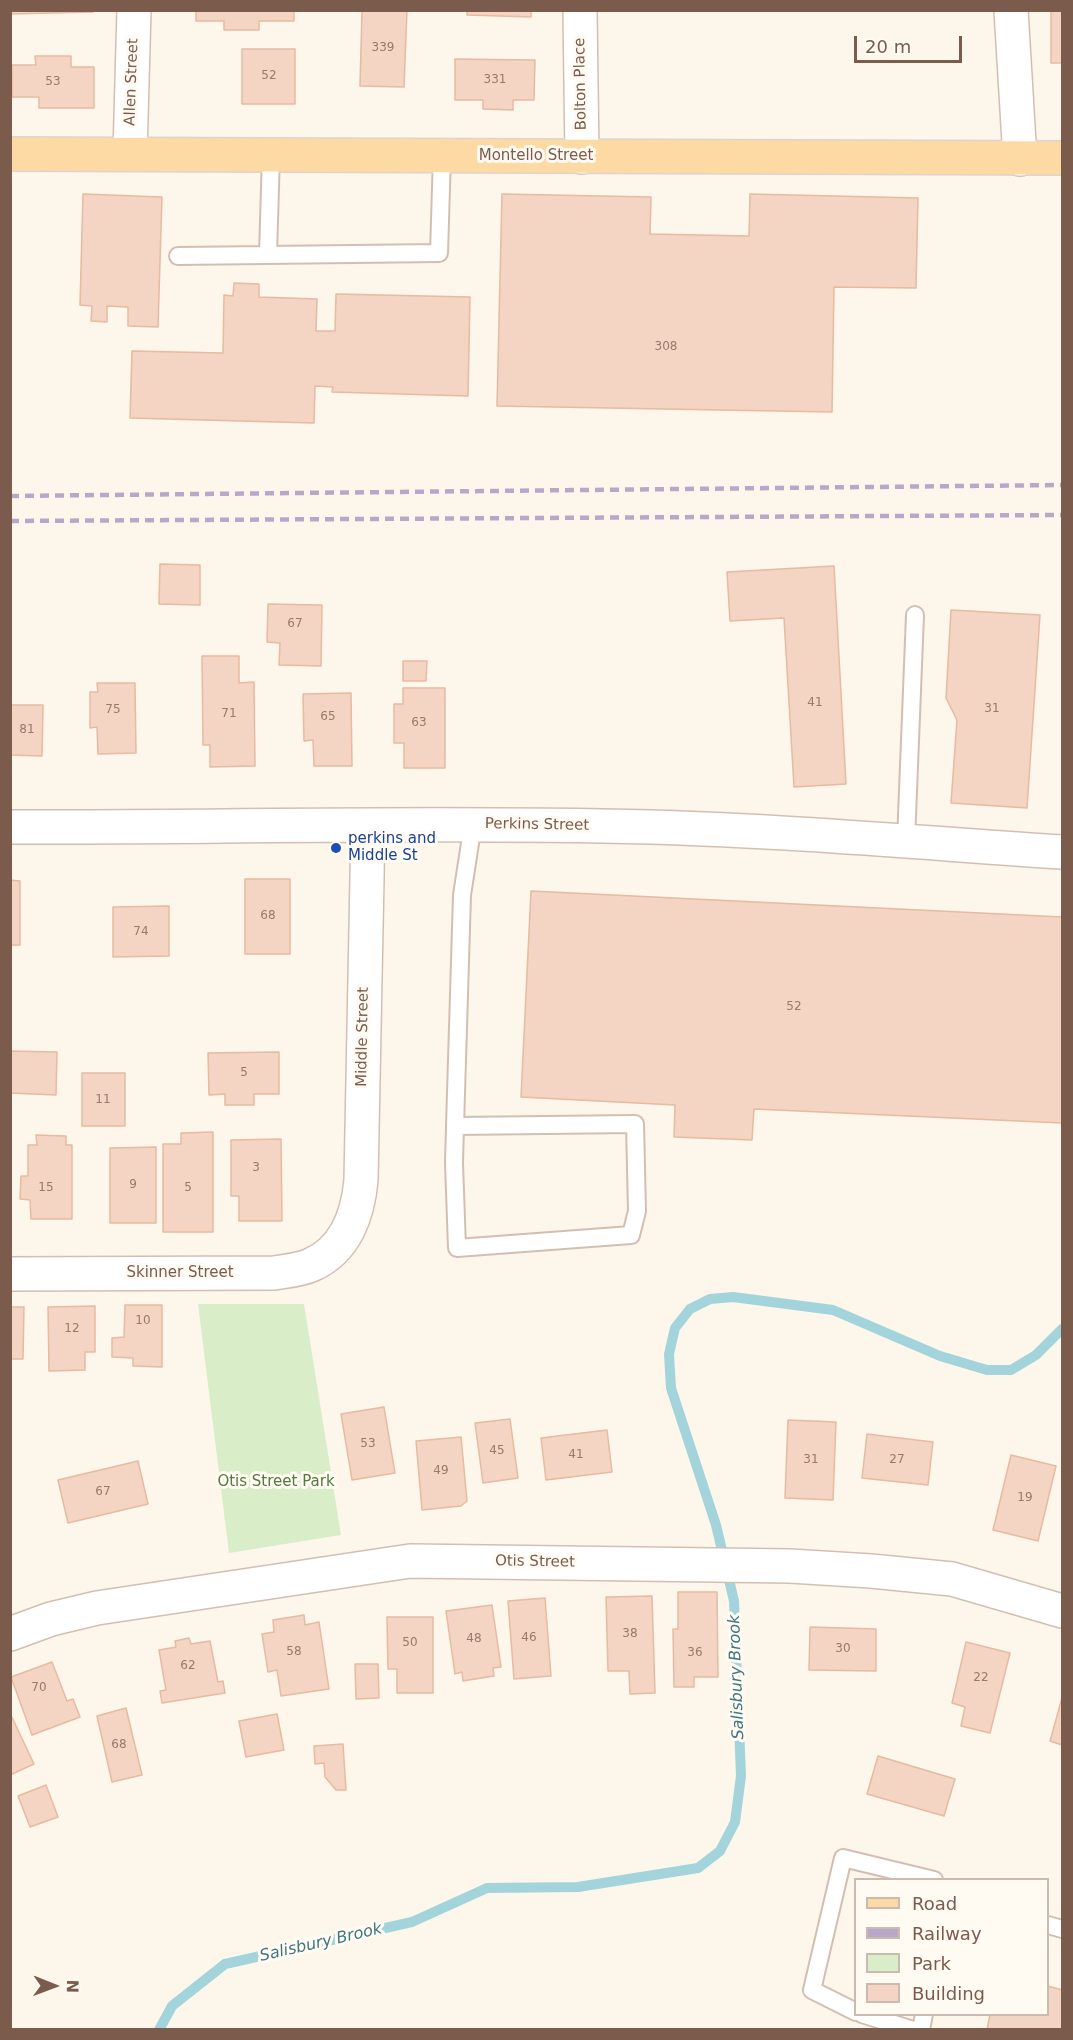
<!DOCTYPE html>
<style>
body{margin:0}
#map{position:relative;width:1073px;height:2040px;overflow:hidden;background:#fdf6eb;font-family:"DejaVu Sans",sans-serif}
canvas{display:block}
.frame{position:absolute;inset:0;border:12px solid #7b5b4c;pointer-events:none}
.legend{position:absolute;left:854px;top:1878px;width:195px;height:138px;box-sizing:border-box;background:#fffaf2;border:2px solid #cabab0;margin:0;padding:8px 10px;list-style:none;font-size:18px;color:#7b5b4c}
.legend li{display:flex;align-items:center;gap:12px;height:30px}
.legend b{width:30px;border:2px solid #cabab0}
.north{position:absolute;left:24px;top:1956px;width:60px;height:60px;-webkit-text-stroke:4px #fffaf2;paint-order:stroke;rotate:91deg;font-size:16px;font-weight:700;line-height:24px;text-align:center;color:#7b5b4c}
.north::after{content:'';display:block;margin:auto;width:21px;height:27px;background:#7b5b4c;clip-path:polygon(50% 0,100% 100%,50% 72%,0 100%)}
.scale{position:absolute;left:854px;top:36px;width:108px;height:27px;box-sizing:border-box;border:3px solid #7b5b4c;border-top:0;padding-left:8px;font-size:18px;line-height:21px;white-space:nowrap;color:#7b5b4c;-webkit-text-stroke:4px #fffaf2;paint-order:stroke}
</style>
<div id="map">
<canvas width="1073" height="2040"></canvas>
<div class="frame"></div>
<ul class="legend">
<li><b style="height:8px;background:#fdd9a3"></b>Road</li>
<li><b style="height:8px;background:#b9a7ca"></b>Railway</li>
<li><b style="height:16px;background:#d8edc8"></b>Park</li>
<li><b style="height:16px;background:#f4d4c2"></b>Building</li>
</ul>
<div class="north">N</div>
<div class="scale">20 m</div>
</div>
<script>
const c = document.querySelector('canvas').getContext('2d');
c.lineJoin = 'round';
function fill(path, color) { c.fillStyle = color; c.fill(path, 'evenodd'); }
function strokePath(path, color, width, dash) { c.strokeStyle = color; c.lineWidth = width; c.lineCap = dash ? 'butt' : 'round'; c.setLineDash(dash || []); c.stroke(path); }
function write(font, color, halo, rows, align = 'center') {
  c.font = font + ' "DejaVu Sans",sans-serif'; c.lineWidth = 6; c.setLineDash([]); c.textBaseline = 'middle'; c.strokeStyle = halo; c.fillStyle = color; for (const [text, x, y, turn = 0] of rows) {
    c.save(); c.translate(x, y); c.rotate((+turn || 0) * Math.PI / 180); c.textAlign = isNaN(turn) ? turn : align; if (halo) c.strokeText(text, 0, 0); c.fillText(text, 0, 0); c.restore();
  }
}
const green = new Path2D(`
 M198 1304H304L341 1535 229 1553Z`);
const stream = new Path2D(`
 M159 2030 172 2006 225 1964 412 1922 487 1888 578 1887 698 1868 720 1851 735 1822 741 1776 734 1601 716 1525 671 1388 669 1354 675 1328 690 1309 710 1299 733 1297 833 1310 940 1356 987 1370H1011L1036 1355 1062 1329`);
const building = new Path2D(`
 M10 10H93V12L10 14Z
 M196 10H294V21H259V30H224V21H196Z
 M362 10H407L404 87 360 86Z
 M467 10H531V17L467 15Z
 M1051 10H1062V63H1051Z
 M242 49H295V104H242Z
 M35 56H71V67H94V108H39V97H12V65H36Z
 M455 59 535 60 534 100H513V110L483 109V100H455Z
 M83 194 162 197 158 327 128 326V307L107 306V322L91 321 92 306 80 305Z
 M502 194 651 197 650 234 749 236 750 194 918 198 916 288 834 287 832 412 497 406Z
 M234 283 259 284V297L317 299 316 331H335L336 294 470 297 468 396 332 392 333 387 315 386 314 423 130 418 132 351 223 353 224 295 233 296Z
 M160 564 200 565V605L159 604Z
 M834 566 846 784 794 787 784 618 730 621 727 572Z
 M268 604 322 605 321 666 279 665 280 643 267 642Z
 M951 610 1040 615 1027 808 951 803 957 720 946 698Z
 M202 656H239V683L254 682 255 766 210 767V745H203Z
 M403 661H427L426 681H403Z
 M97 683H135L136 753 98 754 97 727 90 728V692H98Z
 M403 688H445V768H404V743H394V704H403Z
 M351 693 352 766H314L313 740 304 741 303 694Z
 M10 705H43L42 756 10 755Z
 M245 879H290V954H245Z
 M10 880 20 881V945H10Z
 M531 891 1062 917V1123L754 1109 752 1140 674 1137 675 1105 521 1097Z
 M169 906V956L113 957V907Z
 M10 1051 57 1052 56 1095 10 1093Z
 M279 1052V1094H254V1105H225V1094L209 1095 208 1053Z
 M82 1073H125V1126H82Z
 M213 1132V1232H163V1144H181V1133Z
 M36 1135 66 1136V1145H72V1219H31L30 1200 20 1199 21 1176H28V1145H37Z
 M281 1139 282 1221H239V1196H231V1140Z
 M156 1147V1223H110V1148Z
 M125 1305H162V1367L133 1366V1358L112 1357V1338L124 1337Z
 M95 1306V1352H85V1370L49 1371 48 1307Z
 M10 1307H24L23 1359H10Z
 M384 1407 395 1473 352 1480 341 1414Z
 M510 1419 518 1478 483 1483 475 1423Z
 M788 1420 836 1422 833 1500 785 1498Z
 M607 1430 612 1472 546 1480 541 1438Z
 M867 1434 933 1442 928 1485 862 1478Z
 M461 1437 467 1501 461 1506 422 1510 416 1441Z
 M1011 1455 1056 1466 1038 1541 993 1530Z
 M138 1461 148 1504 68 1523 58 1480Z
 M678 1592H717L718 1677H694V1687H674L673 1629H678Z
 M652 1596 655 1693 630 1694 629 1671H608L606 1597Z
 M545 1598 551 1676 514 1679 508 1601Z
 M492 1605 501 1667 493 1668 494 1676 463 1681 462 1672 455 1674 446 1611Z
 M304 1615 305 1625 319 1622 329 1689 281 1696 277 1670 268 1672 262 1634 274 1632 273 1620Z
 M387 1617H433V1693H397V1669H388Z
 M810 1627 876 1629V1671L809 1670Z
 M189 1638 191 1644 210 1641 218 1682 223 1681 225 1693 162 1703 160 1691 166 1690 159 1650 176 1647 175 1641Z
 M966 1642 1010 1653 990 1733 961 1726 965 1707 952 1703Z
 M52 1662 67 1701 73 1699 80 1717 32 1735 11 1677Z
 M355 1664H378L379 1698 356 1699Z
 M1062 1698V1745L1050 1741Z
 M126 1708 142 1775 112 1782 97 1716Z
 M10 1713 34 1764 10 1775Z
 M277 1714 284 1750 246 1757 239 1721Z
 M343 1744 346 1790H336L325 1777 324 1763 315 1764 314 1746Z
 M878 1756 955 1779 944 1816 867 1794Z
 M46 1785 58 1817 30 1827 18 1796Z
 M1048 1986 1062 1990V2030H987L990 2014H1048Z`);
const service = new Path2D(`
 M268 254 271 155
 M178 256 439 253 442 156
 M906 841 915 615
 M455 1126 454 1163 457 1248 631 1235 637 1211 635 1124 455 1126 462 895 473 824
 M1048 1925 1062 1929
 M856 2012 812 1990 843 1858 934 1880
 M862 2014 913 2030
 M921 2030 924 2014`);
const minor = new Path2D(`
 M580 10 582 157
 M1011 10 1020 159
 M130 153 134 10
 M10 827C224 827 437 822 651 827 788 831 926 843 1062 852
 M10 1274 274 1273C286 1271 300 1270 311 1265 346 1250 358 1214 361 1180L368 827
 M10 1634 51 1619 97 1608 410 1561 790 1566 871 1571 952 1579 1062 1611`);
const primary = new Path2D(`
 M10 154 1062 158`);
const rail = new Path2D(`
 M10 496 1062 485
 M10 521 1062 515`);
const markers = [
 [336,848,6,"#1a4fb4"]
];
const numberNames = [
 ["339",383,48],
 ["52",269,76],
 ["331",495,80],
 ["53",53,82],
 ["308",666,347],
 ["67",295,624],
 ["41",815,703],
 ["31",992,709],
 ["75",113,710],
 ["71",229,714],
 ["65",328,717],
 ["63",419,723],
 ["81",27,730],
 ["68",268,916],
 ["74",141,932],
 ["52",794,1007],
 ["5",244,1073],
 ["11",103,1100],
 ["3",256,1168],
 ["9",133,1185],
 ["15",46,1188],
 ["5",188,1188],
 ["10",143,1321],
 ["12",72,1329],
 ["53",368,1444],
 ["45",497,1451],
 ["41",576,1455],
 ["31",811,1460],
 ["27",897,1460],
 ["49",441,1471],
 ["67",103,1492],
 ["19",1025,1498],
 ["38",630,1634],
 ["46",529,1638],
 ["48",474,1639],
 ["50",410,1643],
 ["30",843,1649],
 ["58",294,1652],
 ["36",695,1653],
 ["62",188,1666],
 ["22",981,1678],
 ["70",39,1688],
 ["68",119,1745]
];
const streetNames = [
 ["Allen Street",132,82,-88],
 ["Bolton Place",581,84,-91],
 ["Montello Street",536,156],
 ["Perkins Street",537,825,1],
 ["Middle Street",363,1037,-89],
 ["Skinner Street",180,1273],
 ["Otis Street",535,1562,1]
];
const transitNames = [
 ["perkins and",348,839],
 ["Middle St",348,856]
];
const parkNames = [
 ["Otis Street Park",276,1482]
];
const waterNames = [
 ["Salisbury Brook",737,1677,-92],
 ["Salisbury Brook",321,1943,-13]
];
fill(green, '#d8edc8');
strokePath(stream, '#a3d4db', 10);
fill(building, '#f4d4c2');
strokePath(building, '#e7baa1', 1.5);
strokePath(service, '#d3bfb2', 20);
strokePath(minor, '#d3bfb2', 36);
strokePath(primary, '#ddd4d0', 36);
strokePath(service, '#fff', 16);
strokePath(minor, '#fff', 33);
strokePath(primary, '#fdd9a3', 33);
strokePath(rail, '#b9a7ca', 4.5, [9, 6]);
for (const [x, y, r, color] of markers) { const dot = new Path2D(); dot.arc(x, y, r, 0, 2 * Math.PI); c.fillStyle = color; c.fill(dot); strokePath(dot, '#fffaf2', 2); }
write('12px', '#99796a', null, numberNames);
write('15px', '#7b5b4c', '#fffaf2', streetNames);
write('15px', '#164399', '#fffaf2', transitNames, 'left');
write('15px', '#537a40', '#fffaf2', parkNames);
write('italic 16px', '#3e777f', '#fffaf2', waterNames);
</script>
